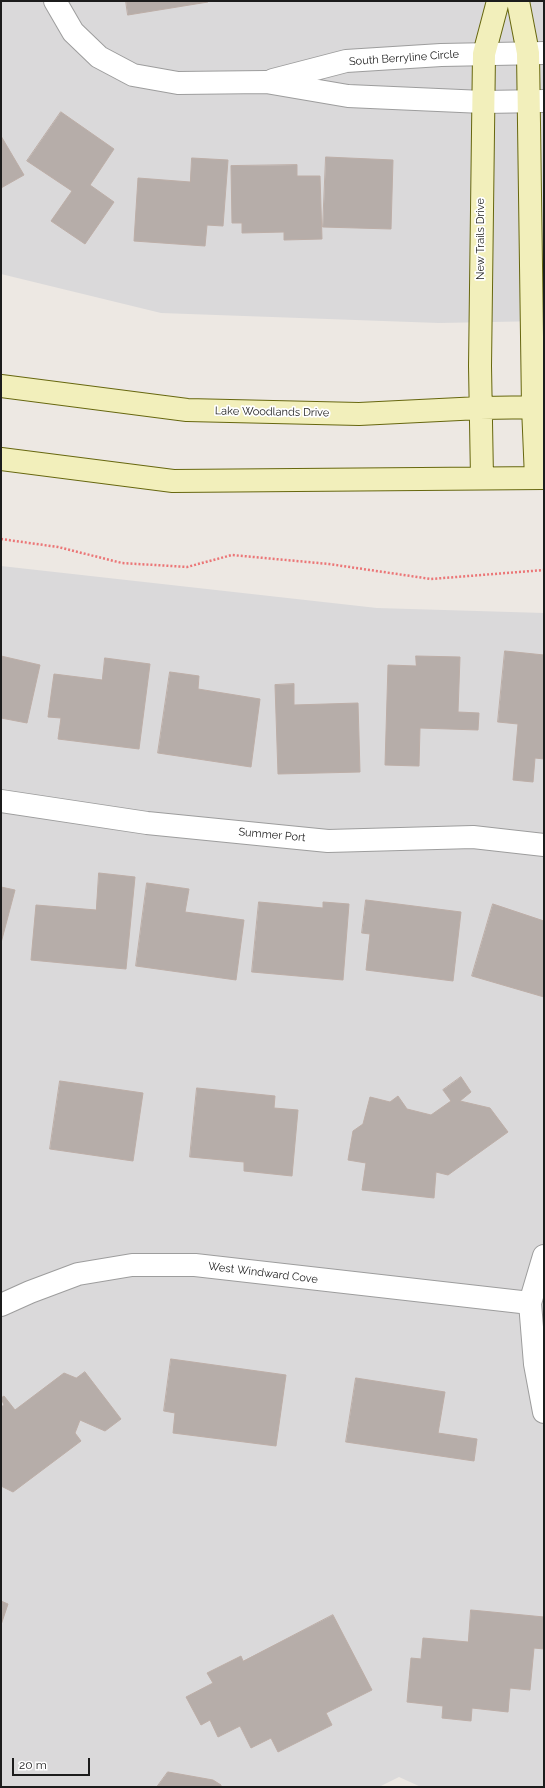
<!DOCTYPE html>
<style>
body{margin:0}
#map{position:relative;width:545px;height:1788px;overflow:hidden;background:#ede8e3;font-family:Raleway,sans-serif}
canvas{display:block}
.frame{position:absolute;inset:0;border:2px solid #1c1c1c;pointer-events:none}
.scale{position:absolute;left:12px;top:1758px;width:78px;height:18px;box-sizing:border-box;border:2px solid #1c1c1c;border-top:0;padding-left:5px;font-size:12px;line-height:14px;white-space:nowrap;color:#1c1c1c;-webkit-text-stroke:3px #fff;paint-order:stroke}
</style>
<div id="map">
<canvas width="545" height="1788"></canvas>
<div class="frame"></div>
<div class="scale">20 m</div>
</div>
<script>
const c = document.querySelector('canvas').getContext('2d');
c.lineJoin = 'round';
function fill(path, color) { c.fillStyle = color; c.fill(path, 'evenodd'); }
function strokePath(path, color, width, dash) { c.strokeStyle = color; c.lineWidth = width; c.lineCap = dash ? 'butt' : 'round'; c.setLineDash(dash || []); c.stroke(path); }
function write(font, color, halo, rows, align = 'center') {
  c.font = font + ' Raleway,sans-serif'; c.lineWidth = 3.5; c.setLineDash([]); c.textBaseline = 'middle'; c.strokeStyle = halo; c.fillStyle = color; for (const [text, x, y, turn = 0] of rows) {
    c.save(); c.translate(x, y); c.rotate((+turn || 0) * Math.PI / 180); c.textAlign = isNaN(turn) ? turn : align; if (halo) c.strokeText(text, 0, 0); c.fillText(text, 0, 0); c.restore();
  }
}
const residential = new Path2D(`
 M1 1H544V321L439 323 161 313 1 274Z
 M1 566 377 608 544 613V1787H421L399 1777 379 1787H1Z`);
const building = new Path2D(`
 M126 1H208V2L128 15Z
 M61 112 114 149 90 185 114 202 85 244 51 221 72 191 27 161Z
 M1 136 24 175 1 188Z
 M326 157 393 160 391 229 323 227Z
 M192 158 228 160 223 226 207 225 205 246 134 241 138 178 190 182Z
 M297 165V176H320L322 239 284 240V232L242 233V223H232L231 166Z
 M505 651 544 655V759L535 758 533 782 513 780 518 724 498 722Z
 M1 656 40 665 27 723 1 718Z
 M416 656 460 657 458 712 479 713 478 730 420 728 419 766 385 765 388 665 416 666Z
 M105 658 150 664 139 749 58 739 61 718 48 717 54 674 102 680Z
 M170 672 199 676 198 689 260 699 251 767 158 753Z
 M294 684V705L358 703 360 772 278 774 275 685Z
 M99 873 135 877 126 969 31 960 36 905 96 910Z
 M147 883 189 889 185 912 244 920 236 980 136 966Z
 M1 887 15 890 1 943Z
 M366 900 461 912 453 981 366 970 370 934 362 933Z
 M259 902 323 908V902L349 904 343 980 252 972Z
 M493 904 544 921V997L472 976Z
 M461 1077 471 1092 460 1101 490 1108 508 1132 448 1175 436 1172 434 1198 362 1190 366 1163 348 1160 353 1131 363 1124 370 1097 390 1102 398 1096 407 1109 431 1115 451 1101 443 1090Z
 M60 1081 143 1093 133 1161 50 1149Z
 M197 1088 275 1096 274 1108 298 1110 292 1176 244 1171V1162L190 1157Z
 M171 1359 286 1375 276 1446 173 1433 175 1413 164 1411Z
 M85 1372 121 1419 105 1431 80 1420 75 1433 81 1441 13 1492 1 1486V1407L4 1405 1 1398 4 1396 15 1410 64 1373 76 1378Z
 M356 1378 445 1392 438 1433 477 1439 474 1461 346 1442Z
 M1 1601 8 1604 1 1625Z
 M471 1610 544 1617V1649L534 1648 530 1690 510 1688 508 1712 472 1708 471 1721 442 1718 443 1706 407 1702 411 1658 421 1659 423 1638 468 1642Z
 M333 1615 372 1690 326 1713 332 1725 278 1752 271 1738 251 1748 240 1726 218 1737 210 1720 201 1725 186 1697 213 1683 207 1673 241 1656 243 1661Z
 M168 1772 213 1780 221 1785V1787H157Z`);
const path = new Path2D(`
 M1 539 58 547 122 563 187 567 232 555 329 564 431 579 544 570`);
const street = new Path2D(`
 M55 1 73 32 99 57 133 75 178 83 266 82 348 96 483 102 544 101
 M273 80 346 61 441 55 544 53
 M1 801 147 823 328 841 473 837 544 845
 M544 1256 530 1303 535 1364 544 1412
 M1 1305 30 1292 78 1274 132 1265H195L530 1303`);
const secondary = new Path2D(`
 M518 1 528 53 533 407 536 478
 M1 386 187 410 359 414 480 408 544 407
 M1 459 173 481 544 478
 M482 478 480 366 484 54 498 1`);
const streetNames = [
 ["South Berryline Circle",404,58,-4],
 ["New Trails Drive",481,239,-90],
 ["Lake Woodlands Drive",272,412,1],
 ["Summer Port",272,835,5],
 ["West Windward Cove",263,1273,7]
];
fill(residential, '#dad9da');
fill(building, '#b6ada9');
strokePath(building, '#bdaea7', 1);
strokePath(street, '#9d9d9d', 24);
strokePath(secondary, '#67670f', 24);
strokePath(path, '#eb7677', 2.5, [2, 2]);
strokePath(street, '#fff', 22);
strokePath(secondary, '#f2efbb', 22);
write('11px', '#1c1c1c', '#fff', streetNames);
</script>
